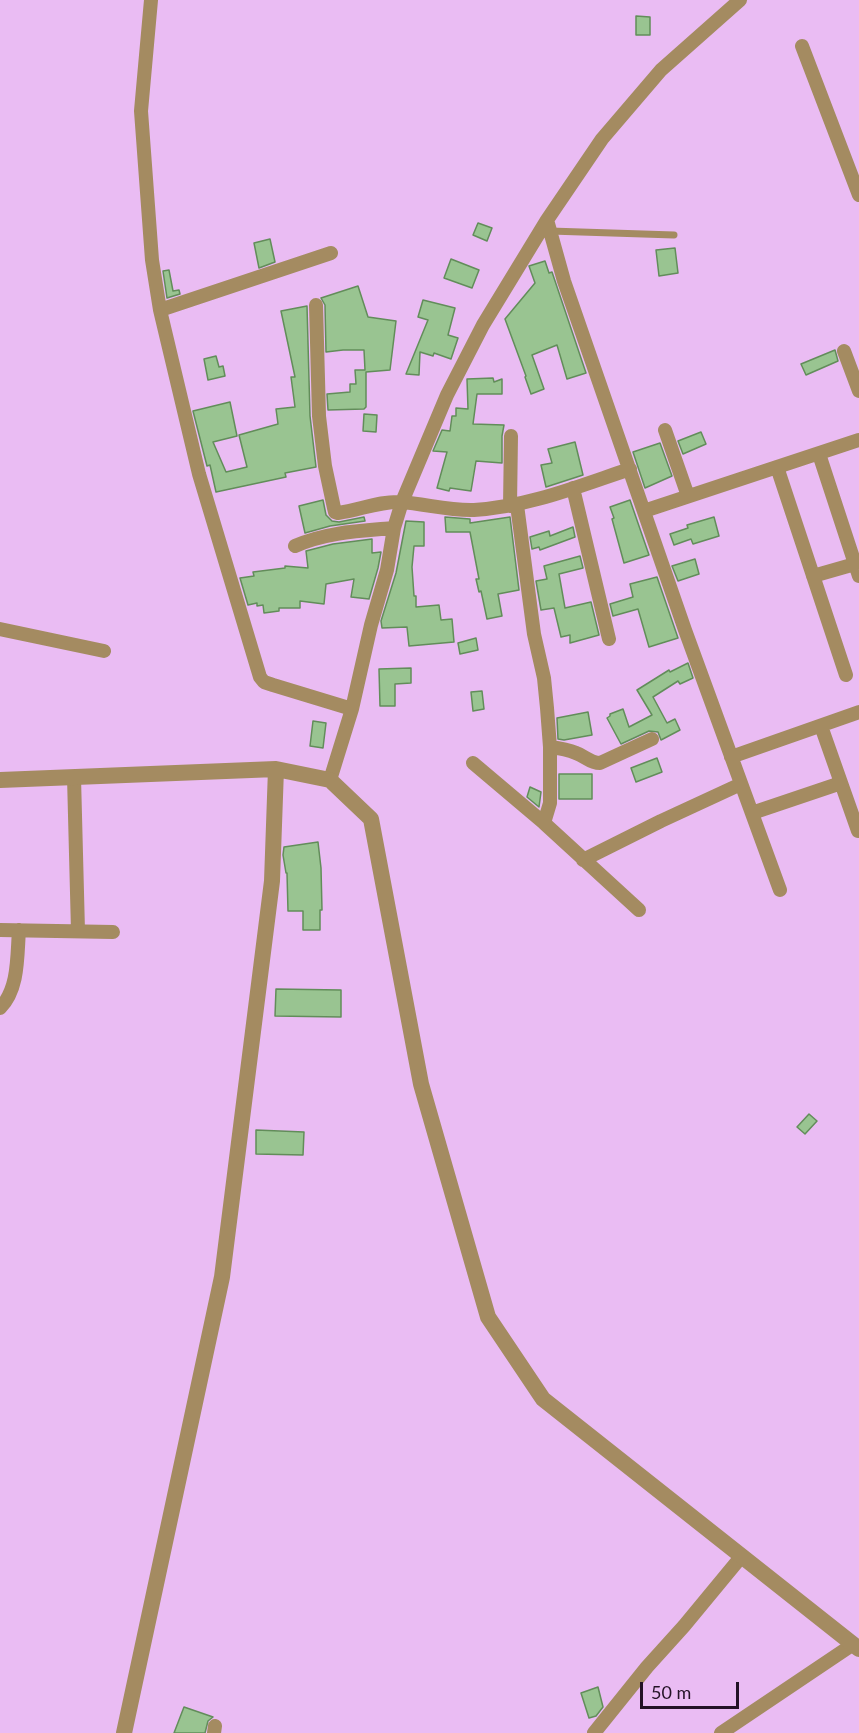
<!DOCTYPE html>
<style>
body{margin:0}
#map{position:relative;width:859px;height:1733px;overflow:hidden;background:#eabcf3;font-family:Lato,sans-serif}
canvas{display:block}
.scale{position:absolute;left:640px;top:1682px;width:99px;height:27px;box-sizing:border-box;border:3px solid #231226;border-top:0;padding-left:8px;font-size:18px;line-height:21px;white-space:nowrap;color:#231226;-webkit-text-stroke:4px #eabcf3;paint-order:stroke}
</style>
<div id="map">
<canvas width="859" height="1733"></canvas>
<div class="scale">50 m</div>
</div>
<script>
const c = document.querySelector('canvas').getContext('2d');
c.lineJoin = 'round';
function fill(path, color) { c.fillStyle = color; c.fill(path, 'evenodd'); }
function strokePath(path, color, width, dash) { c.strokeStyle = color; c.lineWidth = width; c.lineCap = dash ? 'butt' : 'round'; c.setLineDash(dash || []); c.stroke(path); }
const building = new Path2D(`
 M636 16 650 17V35H636Z
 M478 223 492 228 487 241 473 235Z
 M270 239 275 262 259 268 254 243Z
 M675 248 678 273 659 276 656 250Z
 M451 259 479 270 472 288 444 278Z
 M545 261 549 273 552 272 586 373 567 379 557 345 532 355 544 389 531 394 525 377 526 376 505 319 535 283 529 266Z
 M169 270 173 291 179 290 180 294 167 298 163 271Z
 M358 286 368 317 396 321 390 370 366 372V407L364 409 328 410 327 394 350 392V384H356L355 370H365L364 350H343L326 352 325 305 321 298Z
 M423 300 455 308 448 335 458 338 451 359 434 353 433 356 420 352 419 375 406 374 428 320 418 317Z
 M307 306 310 416 316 467 285 473 286 477 216 492 210 465 207 466 193 411 230 402 237 436 213 442 226 472 247 467 239 435 278 424 276 409 295 407 291 377H295L281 311Z
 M835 350 838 361 806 375 801 364Z
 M216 356 219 367 223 366 225 376 208 380 204 359Z
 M493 378 494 382 502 379V394H477L473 424 504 425 502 436V463L476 461 471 491 450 488 449 491 437 488 447 452 433 451 442 430 450 431 452 416H456V408L468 409 467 379Z
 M364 414 377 415 376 432 363 431Z
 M701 432 706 444 683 454 678 441Z
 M575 442 583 475 546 487 541 465 552 463 548 449Z
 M660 443 672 476 645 488 633 452Z
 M323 500 326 515 332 521 339 522 364 517 365 521 330 526 305 533 299 506Z
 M630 500 649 555 624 563 612 519 614 518 610 507Z
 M445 517 470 519V523L510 517 519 590 498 594 502 616 487 619 481 591 479 592 476 579H479L470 532H446Z
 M714 517 719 536 693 544 691 539 674 545 670 534 688 528 687 525Z
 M406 521 424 522V546H414L412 567 414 596H416V607L439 605 441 620 452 619 454 642 409 646 407 627 382 628 381 621 396 573Z
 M573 527 575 537 540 550 539 547 532 549 530 537 549 531 550 536Z
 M372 539V553L381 552 378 568 369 599 351 597 354 579 326 584 324 604 300 601V608H279V611L264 613 263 605 257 606V603L248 605 240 578 254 576 253 572 285 568V566L308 568 306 551 333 544Z
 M580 556 583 568 559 574 565 608 591 602 599 635 570 643V635L561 637 554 608 541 610 536 581 547 579 544 566Z
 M695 559 699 574 678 581 672 566Z
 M657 577 678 638 649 647 638 609 613 616 610 604 633 597 630 584Z
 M476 638 478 650 460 654 458 643Z
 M688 663 693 678 680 684 678 681 653 697 667 723 675 719 680 730 661 740 658 732 649 731 621 744 607 718 610 716V714L623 709 629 727 652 715 637 690 669 670 670 672Z
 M411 668V683L395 684V706H380L379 669Z
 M482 691 484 709 473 711 471 692Z
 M588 712 592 735 564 740 558 739 557 718Z
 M313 721 326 723 323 748 310 746Z
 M657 758 662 772 636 782 631 768Z
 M559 774H592V799H559Z
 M530 787 541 792 539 807 527 797Z
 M318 842 321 868 322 910H320V930H303V911H288L287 873H286L283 855 284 847Z
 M276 989 341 990V1017L275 1016Z
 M809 1114 817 1121 805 1134 797 1127Z
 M256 1130 304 1132 303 1155 256 1154Z
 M598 1687 603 1707 596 1716 589 1718 581 1693Z
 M184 1707 213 1717 208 1721 205 1733H174Z`);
const service = new Path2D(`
 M550 231 674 235`);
const minor = new Path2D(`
 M151 0 141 111 152 260 160 310 199 474 260 677 264 682 273 685 352 709
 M802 46 859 195
 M547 220 564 281 685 630 780 890
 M316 305 319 416 325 466 334 508 335 512 338 513C360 510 379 501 401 502 426 504 450 511 474 510 528 507 579 486 630 469
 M160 310 331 253
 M844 351 859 391
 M665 430 688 496
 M819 454 859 576
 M777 467 846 675
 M573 488 609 639
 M517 505 534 634 544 678 547 708 550 747V803L544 823
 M510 506 511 436
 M644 511 859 440
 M295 546C327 532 360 531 394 528
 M813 576 855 564
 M0 629 104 651
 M821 726 858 831
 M550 747C559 748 567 749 576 753 585 756 590 763 600 763L652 739
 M731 757 859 712
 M473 763 544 823 639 910
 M74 777 78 931
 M330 780 352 709 371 625 387 570 394 528 402 502 447 395 483 325 547 220 602 139 661 70 740 0
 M752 813 841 783
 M583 860 661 821 741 784
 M0 930 113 932
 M0 1008C19 989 17 956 19 930
 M214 1733 215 1726
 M594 1733 647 1667 684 1626 741 1557
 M721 1733 852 1645`);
const tertiary = new Path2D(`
 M0 780 276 769 330 780 371 819 421 1084 488 1317 543 1399 859 1649
 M124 1733 222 1277 272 881 276 769`);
fill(building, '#99c491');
strokePath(building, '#628d5a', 1.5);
strokePath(service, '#a48b61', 7);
strokePath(minor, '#a48b61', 14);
strokePath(tertiary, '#a48b61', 16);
</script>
